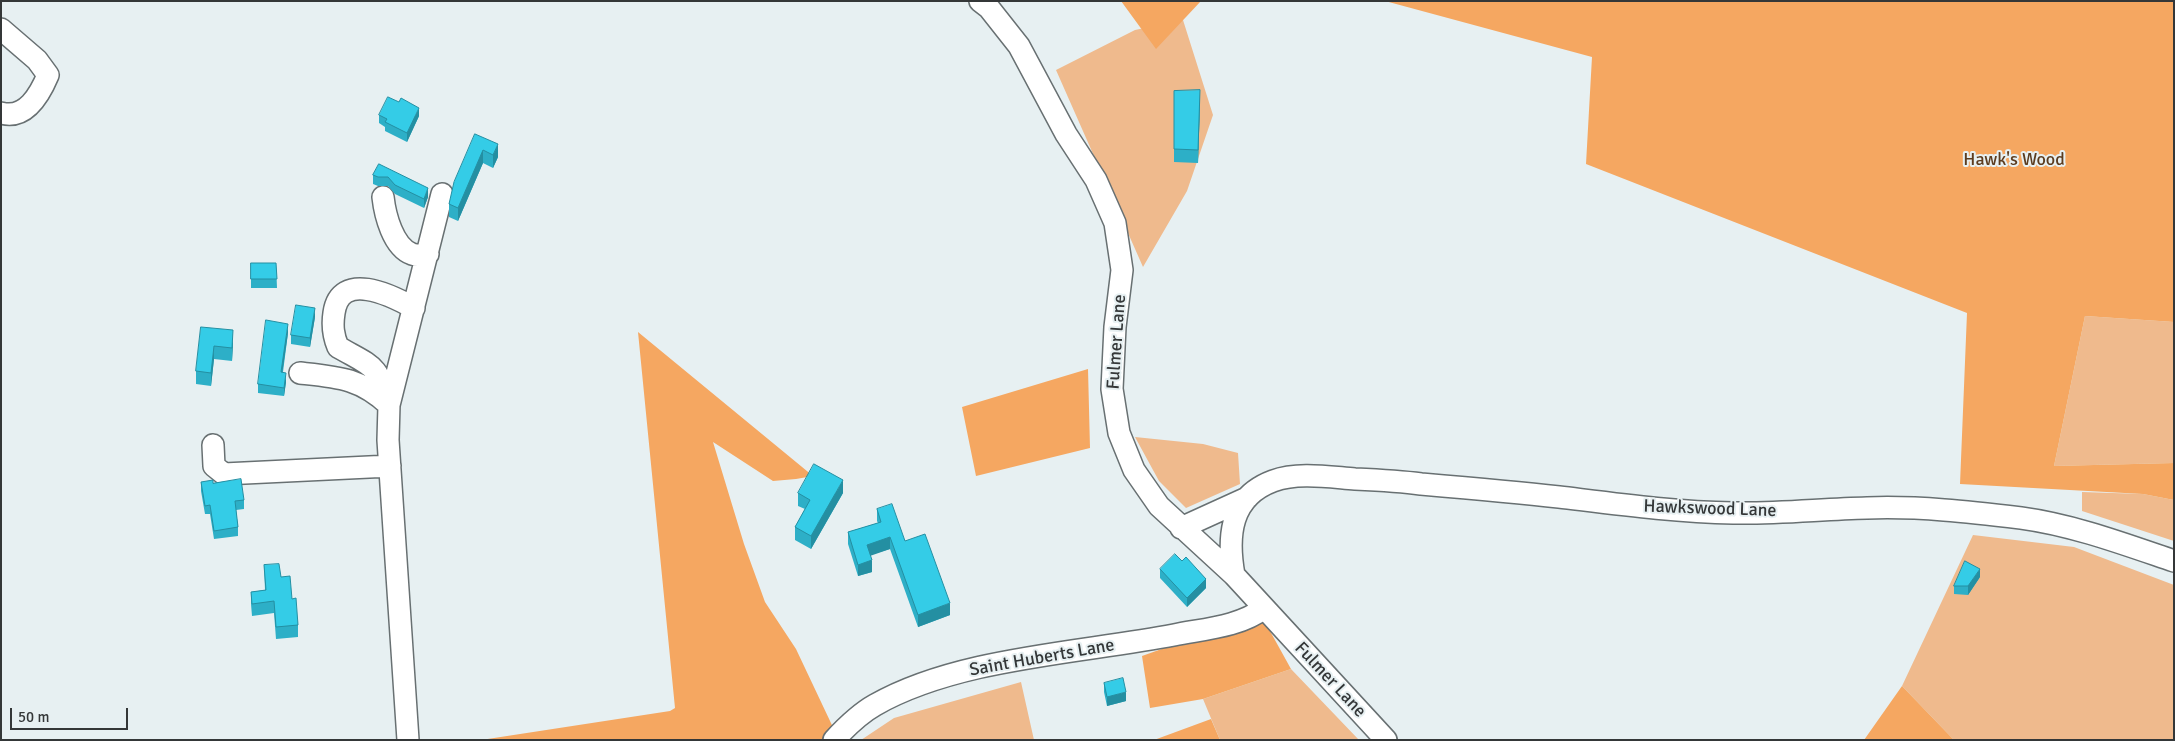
<!DOCTYPE html>
<style>
body{margin:0}
#map{position:relative;width:2175px;height:741px;overflow:hidden;background:#e7f0f2;font-family:Signika,sans-serif}
canvas{display:block}
.frame{position:absolute;inset:0;border:2px solid #343738;pointer-events:none}
.scale{position:absolute;left:10px;top:708px;width:118px;height:22px;box-sizing:border-box;border:2px solid #343738;border-top:0;padding-left:6px;font-size:15px;line-height:18px;white-space:nowrap;color:#343738;-webkit-text-stroke:4px #e7f0f2;paint-order:stroke}
</style>
<div id="map">
<canvas width="2175" height="741"></canvas>
<div class="frame"></div>
<div class="scale">50 m</div>
</div>
<script>
const c = document.querySelector('canvas').getContext('2d');
c.lineJoin = 'round';
function fill(path, color) { c.fillStyle = color; c.fill(path, 'evenodd'); }
function strokePath(path, color, width, dash) { c.strokeStyle = color; c.lineWidth = width; c.lineCap = dash ? 'butt' : 'round'; c.setLineDash(dash || []); c.stroke(path); }
function write(font, color, halo, rows, align = 'center') {
  c.font = font + ' Signika,sans-serif'; c.lineWidth = 4; c.setLineDash([]); c.textBaseline = 'middle'; c.strokeStyle = halo; c.fillStyle = color; for (const [text, x, y, turn = 0] of rows) {
    c.save(); c.translate(x, y); c.rotate((+turn || 0) * Math.PI / 180); c.textAlign = isNaN(turn) ? turn : align; if (halo) c.strokeText(text, 0, 0); c.fillText(text, 0, 0); c.restore();
  }
}
const green = new Path2D(`
 M1183 20 1213 115 1187 191 1143 267 1056 70 1135 30Z
 M2085 316 2174 322V463L2054 466Z
 M1135 437 1203 444 1238 453 1240 484 1186 508 1159 481Z
 M2082 492 2143 494 2174 500V541L2082 511Z
 M1973 535 2074 547 2174 585V740H1954L1902 686Z
 M1291 669 1359 740H1220L1203 699Z
 M1021 682 1034 740H861L894 718Z`);
const forest = new Path2D(`
 M1121 1H1201L1156 49Z
 M1385 1H2174V322L2085 316 2054 466 2174 463V500L2143 494 1960 484 1967 313 1586 164 1592 57Z
 M638 332 813 476 796 479 773 481 713 442 744 544 765 602 796 649 839 740H481L670 711 675 708Z
 M1088 369 1090 448 976 476 962 407Z
 M1265 622 1291 669 1203 699 1150 708 1142 656 1204 634Z
 M1902 686 1954 740H1864Z
 M1211 719 1220 740H1154Z`);
const minor = new Path2D(`
 M980 1 989 8 1019 46 1066 134 1096 180 1115 223 1122 270 1115 327 1112 389 1119 433 1134 470 1159 506 1234 575 1386 740
 M1 29 37 60 48 75C40 94 26 120 1 113
 M383 197C385 215 393 247 412 254 417 256 423 254 428 254
 M300 373C338 377 360 378 389 405
 M389 405C376 363 375 368 338 347 333 335 332 326 334 313 340 270 391 295 414 308
 M213 445 214 466 224 474 390 466
 M1181 528 1247 498
 M1234 575C1227 536 1230 497 1273 481 1298 472 1328 477 1355 479 1377 480 1399 481 1421 484 1467 488 1513 492 1559 497 1617 504 1675 512 1733 513 1778 514 1822 509 1867 508 1918 506 1970 512 2021 518 2073 525 2124 544 2174 561
 M408 740 388 440 389 405 442 194
 M834 740C846 727 859 714 875 705 957 658 1080 653 1174 635 1203 629 1240 627 1264 608`);
const wall = new Path2D(`
 M1174 91 1200 103 1198 163 1174 162Z
 M379 115 419 116 407 142 385 131V127L379 123Z
 M475 134 498 157 493 168 483 163 458 221 449 217V204Z
 M379 164 428 197 424 208 395 194 388 186H378L373 184V175Z
 M251 263H276L277 288H251Z
 M315 317 310 347 291 344V335Z
 M201 327 233 343 232 361 214 359 211 386 196 384V371Z
 M288 333 283 372 286 382 284 396 258 393V384Z
 M201 482 213 483 244 500V509L236 510 238 527V536L214 539 210 514H205L201 491Z
 M798 493H843L811 549 795 540V527L805 509 798 506Z
 M877 509 905 541 950 615 918 627 890 549 870 555 872 572 858 576 848 544V532L878 523 877 521Z
 M264 565 281 577 292 599 298 625V637L276 639 274 613 252 616 251 604V592L265 590Z
 M1160 569 1206 588 1187 607 1160 578Z
 M1980 577 1968 595 1954 594V586Z
 M1104 683 1126 701 1107 706 1104 692Z`);
const shadedWall = new Path2D(`
 M1200 90V103L1198 163V150Z
 M419 108V116L407 142V133Z
 M498 144V157L493 168V155Z
 M483 150V163L458 221V208Z
 M428 188V197L424 208V199Z
 M315 308V317L310 347V338Z
 M288 324V333L281 381V372Z
 M233 330V343L232 361V348Z
 M214 346V359L211 386V373Z
 M286 373V382L284 396V388Z
 M843 480V493L811 549V536Z
 M890 537V549L867 557V545Z
 M872 560V572L858 576V565Z
 M1980 569V577L1968 595V586Z
 M1206 579V588L1187 607V598Z
 M950 603V615L918 627V615Z
 M1126 692V701L1107 706V697Z`);
const building = new Path2D(`
 M1200 90 1198 150 1174 149V91Z
 M388 97 399 102 401 98 419 108 407 133 385 122 387 119 379 115Z
 M475 134 498 144 493 155 483 150 458 208 449 204 454 182Z
 M379 164 428 188 424 199 395 185 388 177H378L373 175Z
 M251 263H276L277 279H251Z
 M296 305 315 308 310 338 291 335Z
 M266 320 288 324 281 372 286 373 284 388 258 384Z
 M201 327 233 330 232 348 214 346 211 373 196 371Z
 M814 464 843 480 811 536 795 527 810 500 798 493Z
 M241 479 244 500 235 501 238 527 214 531 210 505 205 506 201 482 213 480V483Z
 M892 504 905 541 925 534 950 603 918 615 890 537 867 545 872 560 858 565 848 532 881 522 877 509Z
 M1175 554 1182 561 1186 557 1206 579 1187 598 1160 569Z
 M1965 561 1980 569 1968 586H1954Z
 M279 564 281 577 290 576 292 599 296 598 298 625 276 627 274 601 252 604 251 592 266 590 264 565Z
 M1123 678 1126 692 1107 697 1104 683Z`);
const parkNames = [
 ["Hawk's Wood",2014,160]
];
const streetNames = [
 ["Fulmer Lane",1117,342,-86],
 ["Hawkswood Lane",1710,509,2],
 ["Saint Huberts Lane",1042,658,-10],
 ["Fulmer Lane",1330,680,47]
];
fill(green, '#efba8d');
fill(forest, '#f5a761');
strokePath(minor, '#687072', 24);
strokePath(minor, '#fff', 21);
fill(wall, '#2dafc7');
fill(shadedWall, '#248fa2');
fill(building, '#34cce7');
strokePath(building, '#248fa2', 1);
write('18px', '#5c3c1f', '#e7f0f2', parkNames);
write('18px', '#343738', '#e7f0f2', streetNames);
</script>
